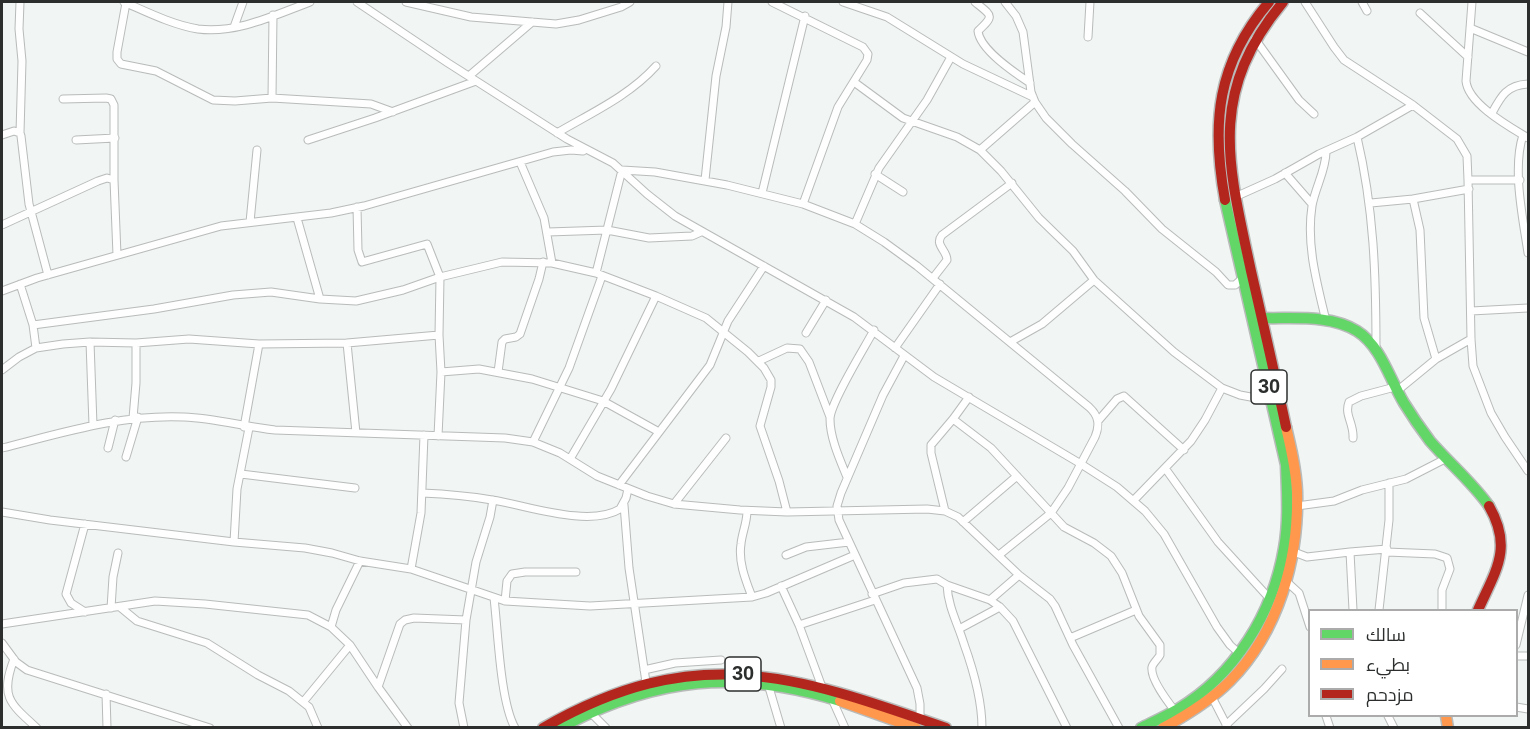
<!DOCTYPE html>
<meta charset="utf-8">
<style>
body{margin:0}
#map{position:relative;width:1530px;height:729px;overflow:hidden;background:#f1f5f3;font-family:Helvetica,Cairo,sans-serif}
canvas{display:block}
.frame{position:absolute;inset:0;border:3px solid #2c2e2e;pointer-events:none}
.legend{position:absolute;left:1308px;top:609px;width:210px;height:108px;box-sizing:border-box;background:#fff;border:2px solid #ababab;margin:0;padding:8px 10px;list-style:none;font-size:18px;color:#2c2e2e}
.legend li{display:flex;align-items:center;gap:12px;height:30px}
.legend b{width:30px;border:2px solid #ababab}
</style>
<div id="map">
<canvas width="1530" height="729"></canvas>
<div class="frame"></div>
<ul class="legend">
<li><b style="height:8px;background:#63d668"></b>سالك</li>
<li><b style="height:8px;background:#ff974d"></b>بطيء</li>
<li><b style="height:8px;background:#b3261e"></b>مزدحم</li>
</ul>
</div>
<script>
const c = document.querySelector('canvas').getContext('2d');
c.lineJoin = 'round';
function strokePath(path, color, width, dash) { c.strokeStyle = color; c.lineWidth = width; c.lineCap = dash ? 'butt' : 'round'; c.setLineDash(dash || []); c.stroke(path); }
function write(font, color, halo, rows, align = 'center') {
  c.font = font + ' Helvetica,sans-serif'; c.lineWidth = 4.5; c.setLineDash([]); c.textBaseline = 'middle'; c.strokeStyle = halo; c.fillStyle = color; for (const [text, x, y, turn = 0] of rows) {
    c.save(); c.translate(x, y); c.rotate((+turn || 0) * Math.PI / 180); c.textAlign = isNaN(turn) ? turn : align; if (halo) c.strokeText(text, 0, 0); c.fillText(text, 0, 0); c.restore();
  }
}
const street = new Path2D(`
 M124 2C147 12 173 25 198 29 236 34 275 15 310 2
 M357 2 448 63 567 139 613 163 647 194 675 216 854 317 934 377 1081 464 1117 487 1145 511 1164 534 1217 627 1230 645 1240 654
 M406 2 471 17 556 24 579 20 621 7 630 2
 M772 2 863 47 868 54 867 60 838 107 803 204
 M843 2 887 17 963 64 1033 97
 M975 2C992 16 995 15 978 31 980 50 1015 73 1030 83
 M1005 2 1016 16 1023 32 1031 92 1035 102 1046 118 1072 144 1125 191 1162 229 1216 272 1228 285H1235L1243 278
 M1305 2 1334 47 1344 60 1413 105 1457 139 1467 156 1468 180 1471 339 1473 366 1491 413 1505 437 1528 471
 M1362 2 1367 11
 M1472 2 1466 81C1468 104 1510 127 1528 138
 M126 3 117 52V59L121 64 156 71 213 100 235 101 272 98 371 104 393 112
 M1420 13 1468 57
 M234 27 243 2
 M1470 28 1528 52
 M1088 37 1090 2
 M1255 39 1299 100 1314 114
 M469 76 532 22
 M854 82 903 118 957 137 980 150 1001 171 1039 218 1073 251 1094 280 1174 352 1222 388 1240 395 1272 401
 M272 98 273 15
 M63 99 106 98 111 99 114 105V180
 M1492 113C1501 96 1507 85 1528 84
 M20 133 22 61 19 29 20 2
 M557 133C591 113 629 96 656 66
 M2 135 14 131 20 133 21 136 29 204 48 275
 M1523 135C1512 169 1523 219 1528 253
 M1357 137C1374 209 1376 275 1376 349
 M76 140 115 138
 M308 140 375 118 476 81
 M980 150 1035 102
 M1326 152C1326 170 1315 188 1312 206 1306 245 1317 283 1326 321
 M520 162 544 218 552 263
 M1285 173 1312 204
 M875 174 903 192
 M705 180 716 76 726 27 728 2
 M1468 180H1520
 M762 193 805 16
 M1235 197 1275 179 1319 154 1357 137 1413 105
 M1371 203 1413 199 1469 189
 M357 207 358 250 362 262 427 244 440 277 439 335 441 372 438 436
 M297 218 320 299
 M250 222 257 150
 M855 224 879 168 927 100 951 57
 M2 225 98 181 107 178 114 180 117 255
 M548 232 607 230 649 238 692 236 701 232
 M596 273 622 170 655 172 727 185 803 204 855 224 884 242 917 266 1089 407C1099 416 1100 425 1095 437L1068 488 1051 513 999 555
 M933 278 947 260C947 250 934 245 942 235L1012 183
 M20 284 33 325 36 348
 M2 291 37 278 221 226 331 213 364 206 553 152 571 150 583 151
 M1471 311 1528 308
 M33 325 154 309 233 295 271 292 320 299 356 301 403 290 440 277 502 262 552 263 596 273 656 296 706 318 748 352 764 368 771 380V387L760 426 779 481 787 512
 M806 333 826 300
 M90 342 93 425
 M1010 342 1042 324 1094 280
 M347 343 356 433
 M895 348 940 284
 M904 356 883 395 841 493 837 506 839 520 917 688 920 704V719
 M1436 359 1471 339
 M759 361 787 348 800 349 809 362 830 417
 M2 370 19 357 36 348 63 344 90 342 136 343 189 339 259 344 347 343 439 335
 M441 372 479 369 532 379 603 401 659 432
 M498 372 502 342 505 339 516 337 520 334 539 279 543 262
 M1397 391 1436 359 1424 318 1420 230 1413 199
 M133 418 136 383V343
 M953 419 991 448 1064 527 1094 543 1111 556 1122 573 1139 616 1160 645V655C1158 659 1153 663 1152 667 1150 679 1168 702 1175 711
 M1098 421 1117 399 1124 396 1184 450
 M244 427 259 344
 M1353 438C1354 423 1344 415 1349 402L1361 396 1395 387
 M533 442 569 368 602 276
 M2 448C62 433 121 414 184 417 215 418 245 427 275 430L505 438 533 442 560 453 597 476 647 496 674 504 740 510 787 512 927 509 945 511 958 517 1019 575 1050 599 1055 606 1073 645 1119 728
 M108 448 115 420
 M126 457 138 417
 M570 459 611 389 656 296
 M1165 468 1218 542 1270 599
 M241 474 355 488
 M847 477C840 460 830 438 830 419 830 403 865 347 874 330
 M619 485 710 365 728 321 764 266
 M422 493C445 494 469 496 492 500 526 505 589 528 620 509L626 498 628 489
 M1134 500 1191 441 1205 420 1222 388
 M674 504 726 438
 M624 505 629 568 646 682
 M1297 506 1334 501 1362 490 1406 479 1445 459
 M747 511C747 523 742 533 741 544 738 562 746 581 752 597
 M945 511 931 453V445L953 419 969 397
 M2 512 50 520 234 542 305 548 332 553 360 561 411 569 505 601 590 606 752 597 766 593 855 555
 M963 522 1017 476
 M234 542 237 489 249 428
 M1294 552 1307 557 1350 552 1353 610
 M1350 552 1387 549
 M1387 552 1435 554 1447 558 1450 569 1442 590V610
 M786 555 806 547 849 542
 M411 569 421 513 424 435
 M1286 581 1299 593 1310 627
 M947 585C948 607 958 624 964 644 973 669 982 702 982 728
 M781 586 799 625 822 687
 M872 594 904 583 937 579 947 585 990 600 1000 607 1013 621 1067 728
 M494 598C498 631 500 701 515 728
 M990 600 1019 575
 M505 601 507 581 512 574 525 572H576
 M120 607 137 621 207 643 258 675 289 691 309 707 318 728
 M111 608 113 577 118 553
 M1379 610 1389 520V483
 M85 612 71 603 66 594 85 524
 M2 624 155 601 205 604 308 615 331 627 350 645 378 687 408 728
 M799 625 875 600
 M331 627 336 610 360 561
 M959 629 1000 607
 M1070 638 1136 610
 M2 643 16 662 27 670 210 728
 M1516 645 1528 595
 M1516 656H1528
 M14 659C0 696 9 703 37 728
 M644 670 675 663 721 660
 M768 684 781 728
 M378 687 400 624 405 620 414 618 466 620
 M106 694 107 728
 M1212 697 1228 728
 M832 699 845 728
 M304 701 350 645
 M1516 707 1528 709
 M590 712 606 728
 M1326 716 1330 728
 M1388 716 1394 728
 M1226 725 1264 689 1282 669
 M464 728 459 703 466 620 476 562 490 517 493 500`);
const fast = new Path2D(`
 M1262 318C1292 319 1330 314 1357 331 1381 346 1390 380 1404 403 1412 416 1421 429 1430 441 1449 463 1472 482 1489 506
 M560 728C655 677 737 669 840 701
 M1141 728C1153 722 1166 716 1178 709 1235 675 1273 613 1284 548 1289 520 1287 493 1286 465L1225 200`);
const slow = new Path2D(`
 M840 701 916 728
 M1446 716 1448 728
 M1163 728C1187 715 1211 700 1230 681 1279 631 1299 558 1297 491 1296 469 1291 448 1286 427`);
const jam = new Path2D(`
 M1283 2C1207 94 1228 164 1251 271 1263 323 1275 375 1286 427
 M1225 200C1211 123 1217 63 1269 2
 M1478 610C1496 570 1513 548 1489 506
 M543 728C695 641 792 674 946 728`);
const shields = [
 [1269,387,36],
 [743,674,36]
];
const shieldNames = [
 ["30",1269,387],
 ["30",743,674]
];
strokePath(street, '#b8bbba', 9);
strokePath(fast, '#b8bbba', 13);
strokePath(slow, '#b8bbba', 13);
strokePath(jam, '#b8bbba', 13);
strokePath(street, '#fdfefd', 7);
strokePath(fast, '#63d668', 10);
strokePath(slow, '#ff974d', 10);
strokePath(jam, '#b3261e', 10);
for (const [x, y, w] of shields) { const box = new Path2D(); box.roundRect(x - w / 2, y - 17, w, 34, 4.5); c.fillStyle = '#fff'; c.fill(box); strokePath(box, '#2c2e2e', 1.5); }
write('bold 20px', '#2c2e2e', null, shieldNames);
</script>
